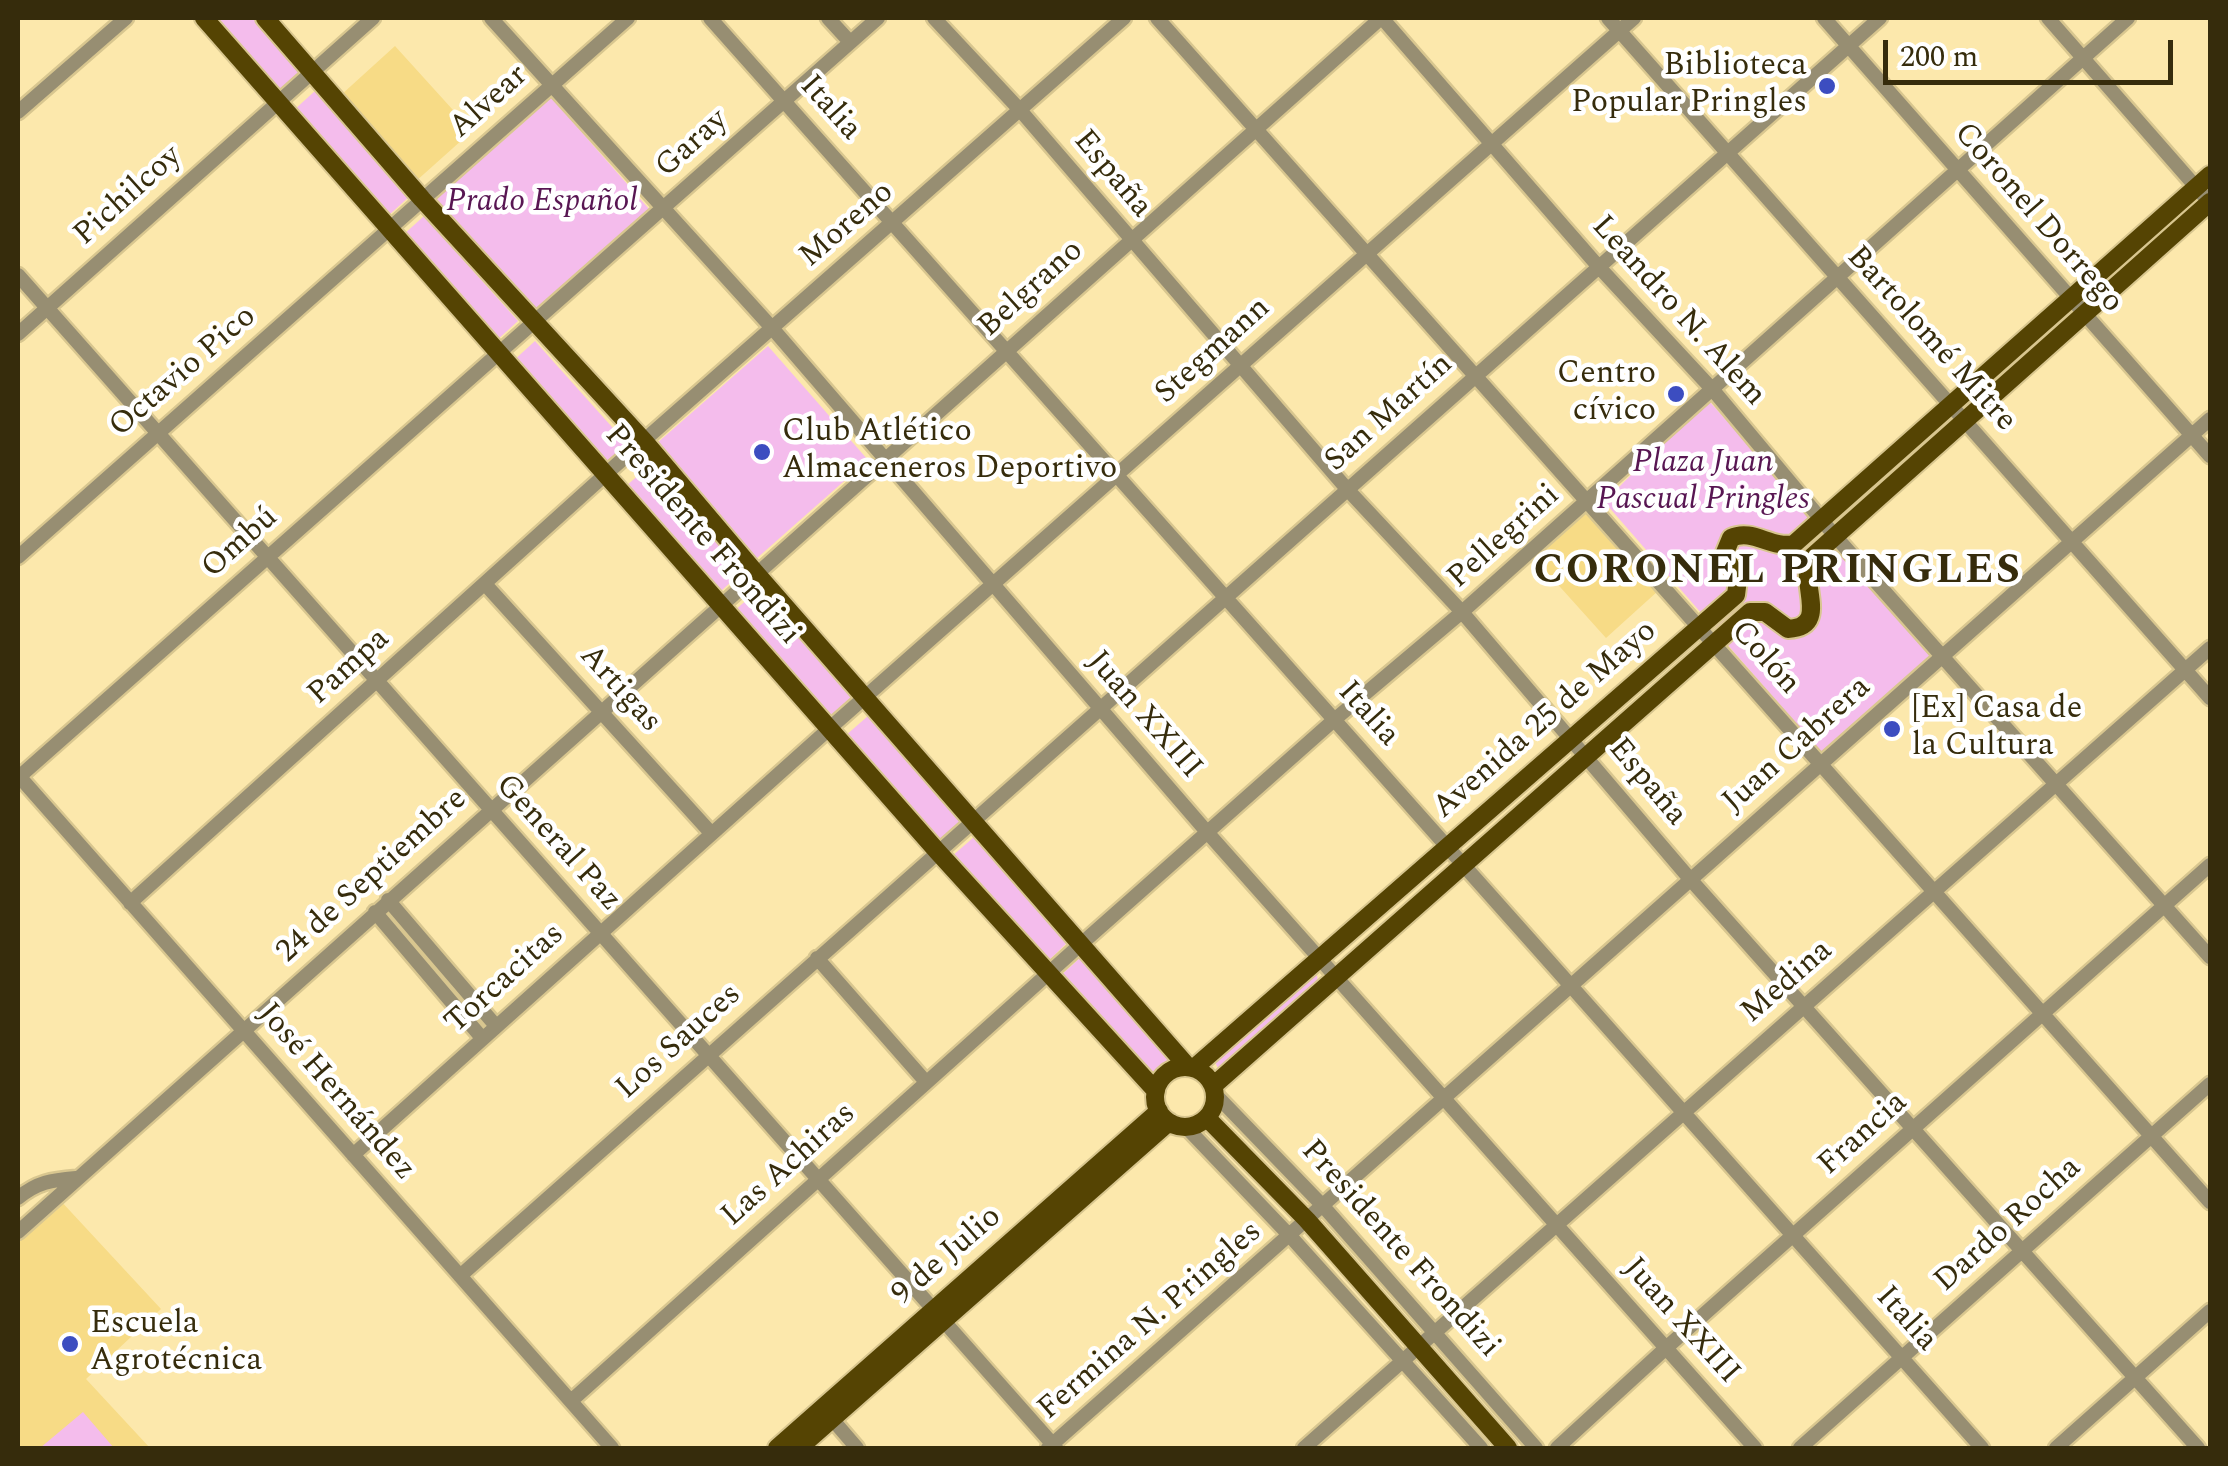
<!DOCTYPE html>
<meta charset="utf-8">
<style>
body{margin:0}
#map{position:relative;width:2228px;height:1466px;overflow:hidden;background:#fce8ac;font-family:Spectral,serif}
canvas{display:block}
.frame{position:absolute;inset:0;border:20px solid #362c0c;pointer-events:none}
.scale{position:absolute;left:1883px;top:40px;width:290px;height:45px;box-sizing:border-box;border:5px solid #362c0c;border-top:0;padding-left:12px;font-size:30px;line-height:35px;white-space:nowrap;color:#362c0c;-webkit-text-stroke:8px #fff;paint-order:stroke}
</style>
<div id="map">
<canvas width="2228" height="1466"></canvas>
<div class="frame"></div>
<div class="scale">200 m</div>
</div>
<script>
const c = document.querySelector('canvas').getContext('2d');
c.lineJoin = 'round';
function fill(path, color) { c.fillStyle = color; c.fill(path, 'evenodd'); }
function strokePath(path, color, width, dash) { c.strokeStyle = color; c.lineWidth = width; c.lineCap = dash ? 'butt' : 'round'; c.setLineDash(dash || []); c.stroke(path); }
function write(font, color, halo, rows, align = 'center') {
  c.font = font + ' Spectral,serif'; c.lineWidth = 9; c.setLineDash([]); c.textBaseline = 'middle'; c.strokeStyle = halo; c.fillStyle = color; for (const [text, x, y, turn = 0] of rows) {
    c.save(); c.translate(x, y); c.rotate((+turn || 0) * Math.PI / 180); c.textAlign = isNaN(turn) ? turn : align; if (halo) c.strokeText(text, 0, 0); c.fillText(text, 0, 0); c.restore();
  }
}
const built = new Path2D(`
 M395 46 472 131 415 182 341 95Z
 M1584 513 1590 515 1658 591 1606 638 1534 558Z
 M59 1199 161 1309 86 1379 150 1448H18V1237Z`);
const green = new Path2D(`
 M213 18H254L302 71 279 91Z
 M316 90 411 195 388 216 294 110Z
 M550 96 649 209 534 311 435 199Z
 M424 216 518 321 496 341 402 236Z
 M535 341 629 446 607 466 513 361Z
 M768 346 868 460 756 559 656 444Z
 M1710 402 1809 513V522L1793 541 1732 533 1735 587 1702 614 1607 505 1606 500 1654 452Z
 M649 466 743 571 721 591 626 486Z
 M1816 534 1821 540 1799 623 1774 614 1716 628 1715 625 1737 602 1729 560 1738 539 1770 547Z
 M1835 546 1933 658 1822 753 1726 643 1752 617 1800 633 1809 570Z
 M757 591 851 697 829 717 734 611Z
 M868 716 962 822 940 842 845 736Z
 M974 837 1068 942 1046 963 951 857Z
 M1081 957 1176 1062 1153 1083 1059 977Z
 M1313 975H1317L1318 982 1218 1068 1215 1062Z
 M83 1412 114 1448H40Z`);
const minor = new Path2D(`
 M491 18 773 329 1207 832 1755 1448
 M710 18 1982 1448
 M828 18 850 42
 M934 18 1020 110 1347 489 1462 612 1690 879 2198 1448
 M1157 18 2210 1202
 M1382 18 1598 266 1713 390 1835 536 2210 957
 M1608 18 2210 698
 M1824 18 2210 456
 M2048 18 2210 203
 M18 112 126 18
 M18 275 1056 1448
 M18 334 373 18
 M18 557 628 18
 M485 584 711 833
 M18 775 612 1448
 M19 777 878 18
 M388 900 496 1026
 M130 903 607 473 1124 18
 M375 912 482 1038
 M817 958 926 1082
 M1215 1094 1323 1206 1536 1448
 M1186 1127 1291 1237 1481 1448
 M353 1155 830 728 1634 18
 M18 1198C37 1182 52 1180 76 1178
 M18 1232 1381 18
 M460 1276 1880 18
 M571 1401 1080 945 1334 720 1462 612 2128 18
 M826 1412 857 1448
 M1048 1448C1436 1106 1823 762 2210 419
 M1304 1448 2210 648
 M1557 1448 1666 1348 2210 865
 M1800 1448 2210 1084
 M2056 1448 2210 1311`);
const major = new Path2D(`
 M204 18 937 851 1156 1091
 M265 18 422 199 645 442 755 572 1188 1067
 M1155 1097a30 30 0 1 1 60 0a30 30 0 1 1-60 0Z
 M1194 1068 1736 595 1738 579 1724 555 1731 538C1753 528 1771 549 1794 544L2210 175
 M1213 1086 1750 612H1765L1788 629C1833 627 1795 578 1813 556L2210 202
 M1207 1118 1307 1220 1508 1448
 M777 1448 1159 1111
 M799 1448 1169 1122`);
const markers = [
 [1827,86,10,"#3c4dc0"],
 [1676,394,10,"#3c4dc0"],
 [762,452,10,"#3c4dc0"],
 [1892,729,10,"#3c4dc0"],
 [70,1344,10,"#3c4dc0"]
];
const poiNames = [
 ["Biblioteca",1807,68,"right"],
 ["Popular Pringles",1807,105,"right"],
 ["Centro",1656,376,"right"],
 ["cívico",1656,413,"right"],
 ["Club Atlético",782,434],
 ["Almaceneros Deportivo",782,471],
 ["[Ex] Casa de",1912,711],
 ["la Cultura",1912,748],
 ["Escuela",90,1326],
 ["Agrotécnica",90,1363]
];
const streetNames = [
 ["Alvear",490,103,-42],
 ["Italia",829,109,48],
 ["Garay",693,145,-42],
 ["España",1111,175,50],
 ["Pichilcoy",129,197,-42],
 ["Coronel Dorrego",2037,219,49],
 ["Moreno",848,226,-41],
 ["Belgrano",1032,290,-42],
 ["Leandro N. Alem",1677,312,48],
 ["Bartolomé Mitre",1930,340,48],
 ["Stegmann",1214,352,-42],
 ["Octavio Pico",184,373,-41],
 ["San Martín",1390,414,-42],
 ["Presidente Frondizi",701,536,49],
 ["Pellegrini",1505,538,-42],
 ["Ombú",241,544,-42],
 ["Colón",1764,659,48],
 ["Pampa",350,668,-42],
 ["Artigas",619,690,48],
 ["Italia",1367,715,48],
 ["Juan XXIII",1143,716,49],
 ["Avenida 25 de Mayo",1546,721,-41],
 ["Juan Cabrera",1798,746,-42],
 ["España",1646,783,50],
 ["General Paz",557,844,48],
 ["24 de Septiembre",373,877,-42],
 ["Torcacitas",506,980,-42],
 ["Medina",1788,983,-41],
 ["Los Sauces",680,1043,-42],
 ["José Hernández",335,1093,49],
 ["Francia",1864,1135,-42],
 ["Las Achiras",790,1166,-42],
 ["Dardo Rocha",2009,1226,-42],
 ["Presidente Frondizi",1399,1250,48],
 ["9 de Julio",948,1257,-41],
 ["Italia",1905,1320,48],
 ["Fermina N. Pringles",1151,1322,-41],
 ["Juan XXIII",1680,1322,48]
];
const parkNames = [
 ["Prado Español",542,204],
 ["Plaza Juan",1703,465],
 ["Pascual Pringles",1703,502]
];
const districtNames = [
 ["CORONEL PRINGLES",1778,574]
];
fill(built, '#f7db86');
fill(green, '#f4bcec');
strokePath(minor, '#d8c68f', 19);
strokePath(major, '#d8c68f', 22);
strokePath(minor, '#978e72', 14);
strokePath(major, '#554403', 18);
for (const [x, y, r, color] of markers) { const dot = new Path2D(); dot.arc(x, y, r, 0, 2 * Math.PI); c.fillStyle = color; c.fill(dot); strokePath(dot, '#fff', 4); }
write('32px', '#362c0c', '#fff', poiNames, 'left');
write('32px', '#362c0c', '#fff', streetNames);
write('italic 32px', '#581652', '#fff', parkNames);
c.letterSpacing = '2.5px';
write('bold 42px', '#362c0c', '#fff', districtNames);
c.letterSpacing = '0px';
</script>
